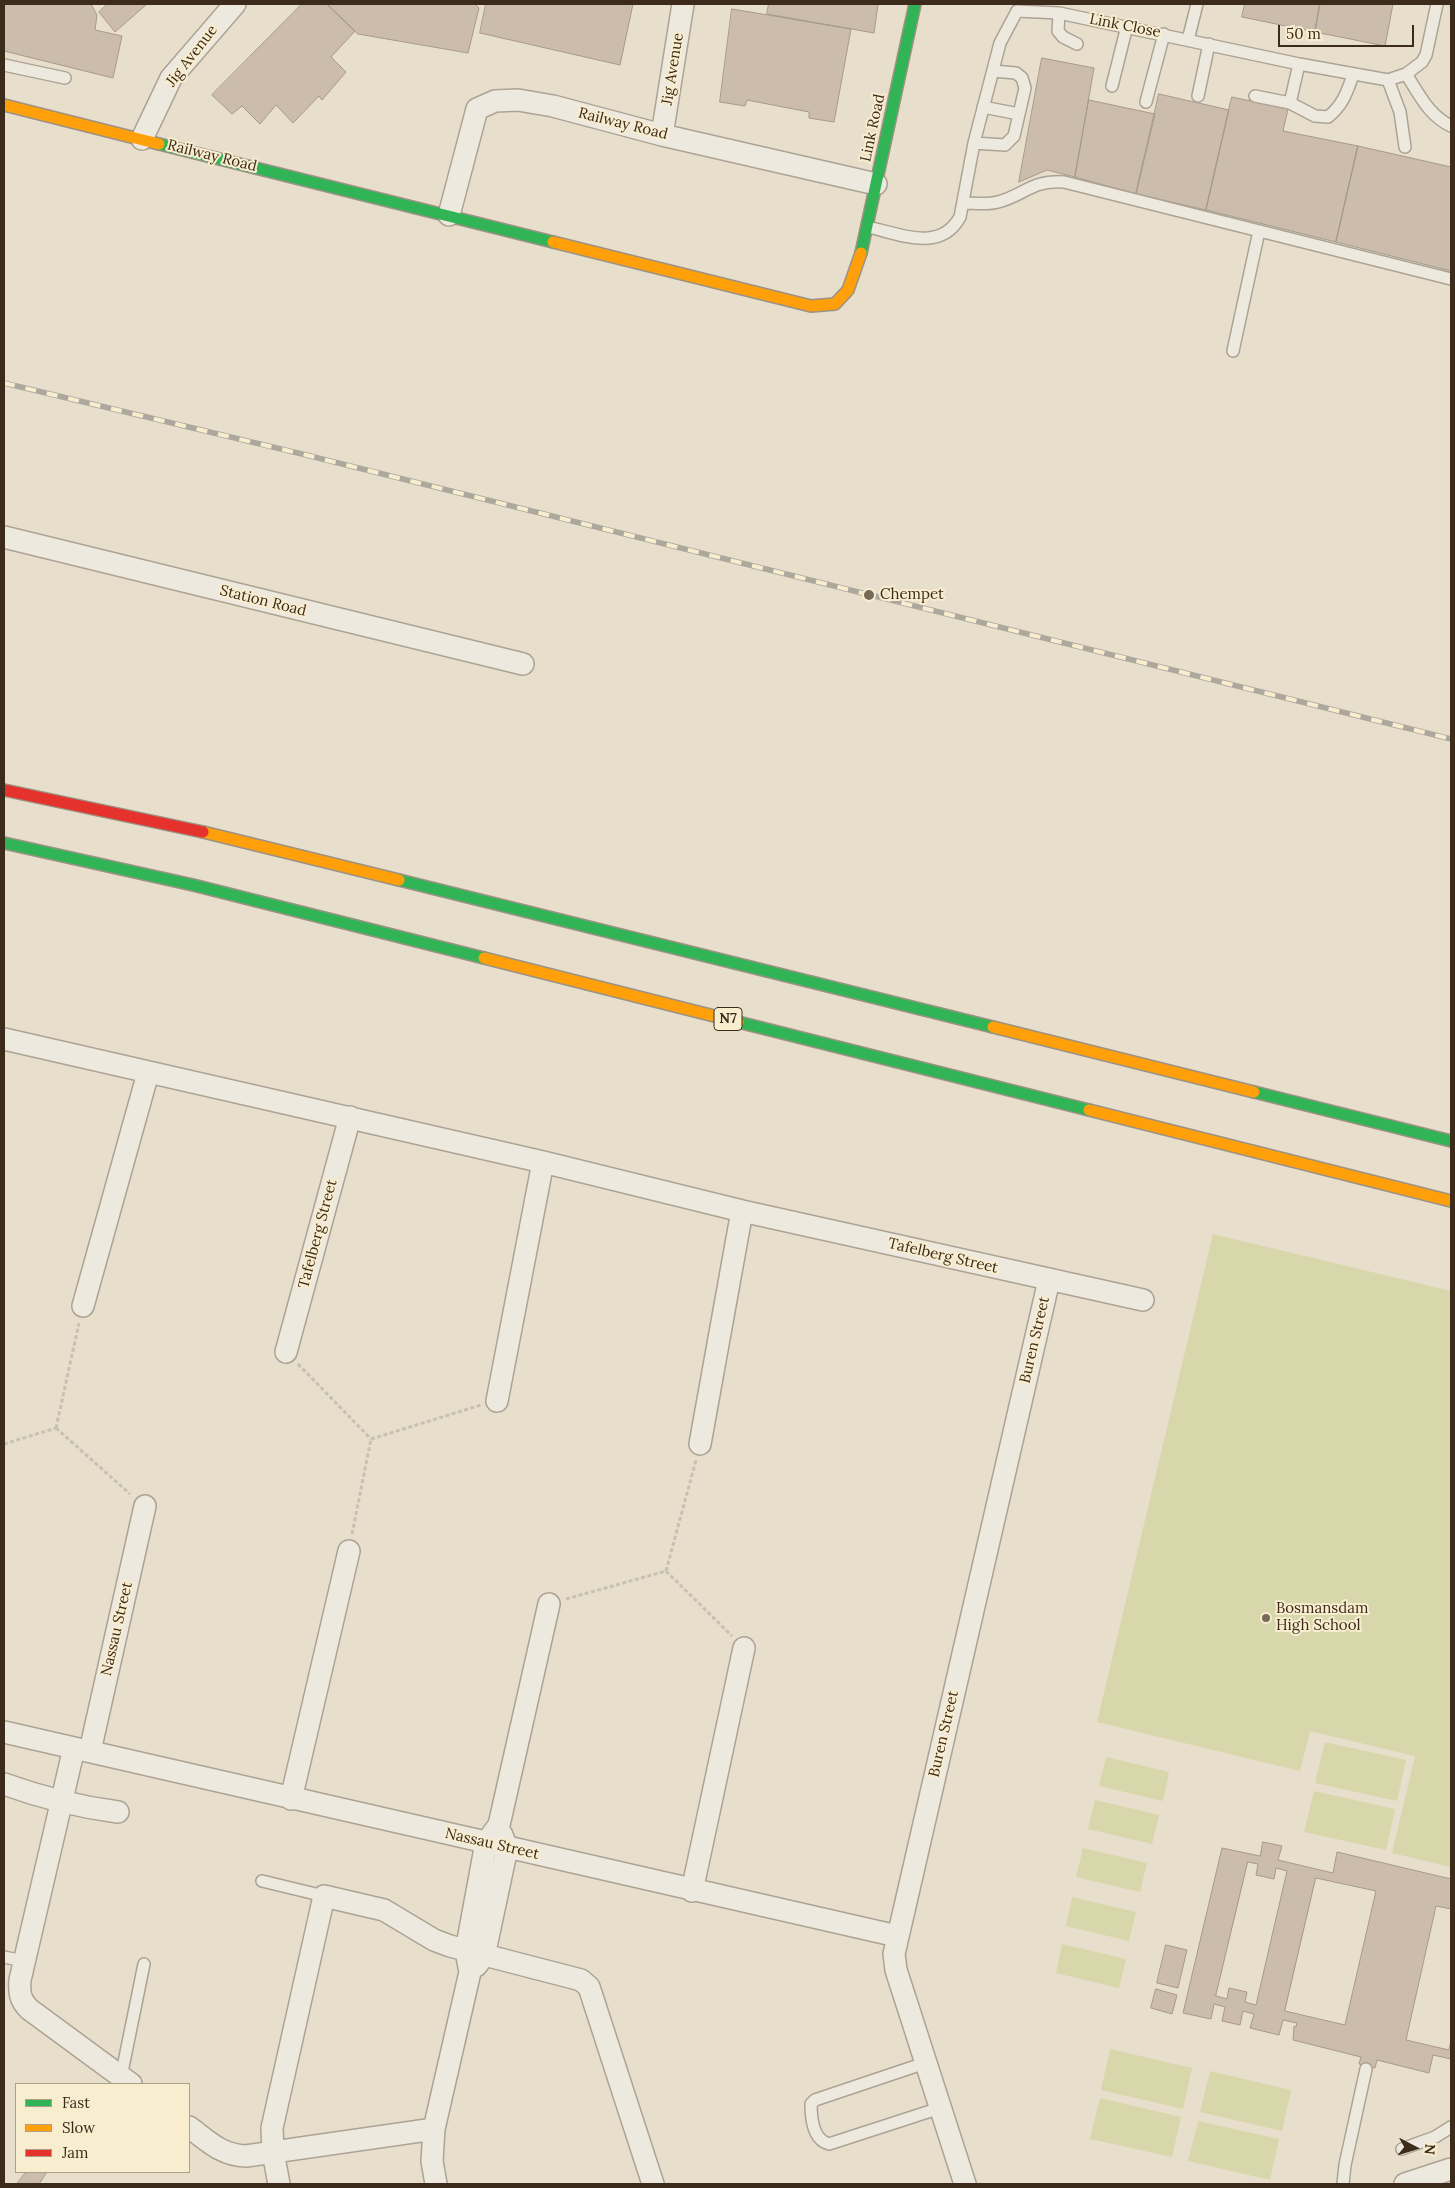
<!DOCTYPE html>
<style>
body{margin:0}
#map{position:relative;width:1455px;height:2188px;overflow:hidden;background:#e7decb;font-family:Lora,serif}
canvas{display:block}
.frame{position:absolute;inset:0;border:5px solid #3c2b1b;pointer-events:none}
.legend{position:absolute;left:15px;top:2083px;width:175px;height:90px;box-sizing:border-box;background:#f9edd0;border:1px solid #ad9f88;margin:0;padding:6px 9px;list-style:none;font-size:15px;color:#3c2b1b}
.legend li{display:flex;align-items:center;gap:10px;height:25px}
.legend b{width:25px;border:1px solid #ad9f88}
.north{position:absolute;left:1390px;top:2123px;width:50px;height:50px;-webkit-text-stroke:4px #f9edd0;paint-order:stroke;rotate:95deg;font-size:14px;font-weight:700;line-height:20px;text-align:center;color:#3c2b1b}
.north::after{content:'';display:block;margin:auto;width:18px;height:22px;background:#3c2b1b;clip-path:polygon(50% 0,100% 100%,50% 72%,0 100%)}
.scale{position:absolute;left:1278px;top:25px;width:136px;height:22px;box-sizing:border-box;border:2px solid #3c2b1b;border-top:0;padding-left:6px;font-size:15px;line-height:18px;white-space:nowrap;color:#3c2b1b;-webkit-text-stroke:4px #f9edd0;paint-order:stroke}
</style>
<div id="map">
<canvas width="1455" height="2188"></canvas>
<div class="frame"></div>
<ul class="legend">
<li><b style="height:6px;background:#30b455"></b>Fast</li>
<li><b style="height:6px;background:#ff9f0a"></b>Slow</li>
<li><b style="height:6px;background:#e5322d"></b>Jam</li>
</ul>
<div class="north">N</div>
<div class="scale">50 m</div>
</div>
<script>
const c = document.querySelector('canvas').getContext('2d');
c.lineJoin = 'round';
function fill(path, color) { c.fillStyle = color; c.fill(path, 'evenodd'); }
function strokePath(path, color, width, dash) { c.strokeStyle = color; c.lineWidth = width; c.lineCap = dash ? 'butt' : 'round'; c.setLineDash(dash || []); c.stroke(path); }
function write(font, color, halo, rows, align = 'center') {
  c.font = font + ' Lora,serif'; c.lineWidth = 4; c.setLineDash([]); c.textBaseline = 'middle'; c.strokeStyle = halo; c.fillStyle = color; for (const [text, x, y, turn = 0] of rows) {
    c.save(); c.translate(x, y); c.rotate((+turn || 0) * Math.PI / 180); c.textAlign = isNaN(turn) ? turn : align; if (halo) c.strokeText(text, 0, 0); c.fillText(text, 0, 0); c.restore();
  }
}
const green = new Path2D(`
 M1213 1234 1451 1291V1867L1392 1853 1415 1756 1310 1731 1300 1771 1097 1722Z
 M1325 1742 1406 1760 1397 1801 1315 1783Z
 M1106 1757 1169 1772 1163 1801 1099 1786Z
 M1314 1791 1395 1809 1386 1850 1304 1832Z
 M1095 1800 1159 1815 1152 1844 1088 1829Z
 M1083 1848 1147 1863 1140 1892 1076 1877Z
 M1072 1897 1136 1912 1129 1941 1066 1926Z
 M1062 1944 1126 1959 1119 1988 1056 1973Z
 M1110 2049 1192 2068 1183 2109 1101 2090Z
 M1210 2071 1291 2090 1282 2131 1200 2112Z
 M1100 2098 1181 2117 1172 2157 1090 2139Z
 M1198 2121 1279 2139 1270 2180 1188 2161Z`);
const building = new Path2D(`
 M4 4H91L97 15 95 30 122 36 113 78 4 51Z
 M108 4H147L115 32 99 12Z
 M302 4H327L355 31 331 57 346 72 322 100 319 96 293 123 276 105 260 124 242 106 232 114 212 95Z
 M327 4H475L479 8 468 53 358 34Z
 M486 4H633L620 65 480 33Z
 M769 4H878L874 33 767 14Z
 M1245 4H1320L1315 32 1242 17Z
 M1320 4H1393L1385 46 1315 32Z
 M732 9 851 29 834 122 809 118V112L747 100 745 106 720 102Z
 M1042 58 1094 68 1075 177 1047 170 1019 182Z
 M1159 94 1229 110 1206 210 1136 194Z
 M1232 97 1288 109 1283 131 1358 146 1336 242 1206 210Z
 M1089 100 1155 114 1136 194 1075 177Z
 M1358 146 1451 167V271L1336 242Z
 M1263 1842 1282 1846 1278 1860 1333 1873 1337 1852 1451 1879V1909L1436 1906 1406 2040 1449 2050 1451 2040V2059L1433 2055 1429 2073 1377 2060 1375 2068 1359 2064 1361 2057 1293 2040 1294 2026 1296 2027 1297 2023 1283 2020 1279 2035 1250 2028 1254 2014 1243 2011 1240 2025 1222 2021 1225 2007 1214 2004 1211 2019 1183 2013 1222 1848 1260 1856ZM1248 1862 1258 1864 1256 1875 1274 1879 1276 1868 1287 1871 1256 2005 1245 2002 1247 1992 1229 1988 1227 1999 1216 1996ZM1316 1878 1376 1891 1345 2025 1285 2011Z
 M1166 1945 1187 1950 1178 1988 1157 1983Z
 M1156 1989 1177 1995 1172 2014 1151 2008Z
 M26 2172H47L39 2184H17Z`);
const path = new Path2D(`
 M298 1364 371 1439
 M56 1428 79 1323
 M56 1428 130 1494
 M371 1439 481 1405
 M4 1444 56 1428
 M352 1534 371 1439
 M666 1571 696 1460
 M666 1571 732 1636
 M566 1599 666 1571`);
const lane = new Path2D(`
 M1059 13 1058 31 1063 37 1077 44
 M1188 40 1197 4
 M1299 64 1290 103 1315 116 1328 117C1343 105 1347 92 1353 75
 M4 65 65 78
 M1406 74C1419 94 1429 116 1451 126
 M1388 80 1400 112 1405 147
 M1112 86 1127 26
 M1198 96 1209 44
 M1255 96 1290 103
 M1146 102 1164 34
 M983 107 1019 114
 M974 143 1005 145 1014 136 1025 88 1022 78 1016 73 993 71
 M963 203C974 203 988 205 998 202 1025 195 1031 180 1064 182L1451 279
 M868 227C900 234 940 253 960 217L974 143 1000 43 1017 11 1059 13 1299 64 1388 80 1406 74 1422 62 1426 55 1437 4
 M1233 351 1259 231
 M262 1881 324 1896
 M4 1957 24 1961
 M925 2063 815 2100 811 2104C811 2117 813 2140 829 2144L940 2108
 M121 2077 144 1964
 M1402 2149 1435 2137 1451 2127
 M1343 2184 1345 2165 1366 2069`);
const street = new Path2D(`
 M662 135 683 4
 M142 139 171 78 235 4
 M449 215 477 109 495 101 518 100 553 106 662 135 876 184
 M4 537 523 664
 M4 1039 543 1162 742 1211 1143 1300
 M83 1306 148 1073
 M286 1352 350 1117
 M497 1401 543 1162
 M700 1444 742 1211
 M4 1732 897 1936
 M74 1748 20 1980C19 1993 20 2000 29 2009L131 2084
 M90 1751 145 1506
 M4 1784C40 1797 80 1807 118 1812
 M291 1799 349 1551
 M692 1891 744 1648
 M476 1966 484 1956 507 1848 502 1835
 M189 2127C208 2141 221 2155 246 2156L434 2129
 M279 2184 273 2152 272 2128 324 1896 384 1910 434 1940 450 1946 581 1980 589 1987 653 2184
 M436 2184 432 2161 434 2129 470 1972 466 1951 486 1843 499 1825 549 1604
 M965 2184 896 1970 894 1954 1049 1280
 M1405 2184 1451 2169`);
const fast = new Path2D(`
 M159 144 553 242
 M861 253 915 4
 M4 843 193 885 484 958
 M399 880 993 1027
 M738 1022 1089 1110
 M1254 1092 1451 1141`);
const slow = new Path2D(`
 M4 105 159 144
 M553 242 811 306 835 304 848 290 861 253
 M203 832 399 880
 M484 958 738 1022
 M993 1027 1254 1092
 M1089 1110 1451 1201`);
const jam = new Path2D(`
 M4 790 203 832`);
const rail = new Path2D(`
 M4 383 302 454 1451 739`);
const markers = [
 [869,595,6,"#786a59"],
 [1266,1618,5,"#786a59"]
];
const shields = [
 [728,1019,28]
];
const shieldNames = [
 ["N7",728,1019]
];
const streetNames = [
 ["Link Close",1125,26,11],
 ["Jig Avenue",192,56,-52],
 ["Jig Avenue",673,69,-81],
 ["Railway Road",623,124,14],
 ["Link Road",873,128,-78],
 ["Railway Road",212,156,14],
 ["Station Road",263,601,14],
 ["Tafelberg Street",318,1234,-75],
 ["Tafelberg Street",943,1256,13],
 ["Buren Street",1035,1340,-77],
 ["Nassau Street",117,1629,-77],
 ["Buren Street",944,1734,-77],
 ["Nassau Street",492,1844,13]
];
const poiNames = [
 ["Chempet",880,595],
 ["Bosmansdam",1276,1609],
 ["High School",1276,1626]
];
fill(green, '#d8d7ac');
fill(building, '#ccbcab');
strokePath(building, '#a7998a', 1);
strokePath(lane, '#aca395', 14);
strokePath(street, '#aca395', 24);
strokePath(fast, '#9c9284', 14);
strokePath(slow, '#9c9284', 14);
strokePath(jam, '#9c9284', 14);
strokePath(path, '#c7c0b5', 3, [4, 2.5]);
strokePath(lane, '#eee9de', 11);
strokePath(street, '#eee9de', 21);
strokePath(fast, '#30b455', 11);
strokePath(slow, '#ff9f0a', 11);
strokePath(jam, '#e5322d', 11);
strokePath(rail, '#ada89e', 5.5);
strokePath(rail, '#f9edd0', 4, [11]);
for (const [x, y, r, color] of markers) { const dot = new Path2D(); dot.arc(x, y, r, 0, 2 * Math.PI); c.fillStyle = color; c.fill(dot); strokePath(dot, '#f9edd0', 2); }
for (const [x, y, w] of shields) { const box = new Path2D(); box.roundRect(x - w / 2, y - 11.5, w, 23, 4); c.fillStyle = '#f9edd0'; c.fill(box); strokePath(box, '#3c2b1b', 1); }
write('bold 14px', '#3c2b1b', null, shieldNames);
write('15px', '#3c2b1b', '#f9edd0', streetNames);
write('15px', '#3c2b1b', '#f9edd0', poiNames, 'left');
</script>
